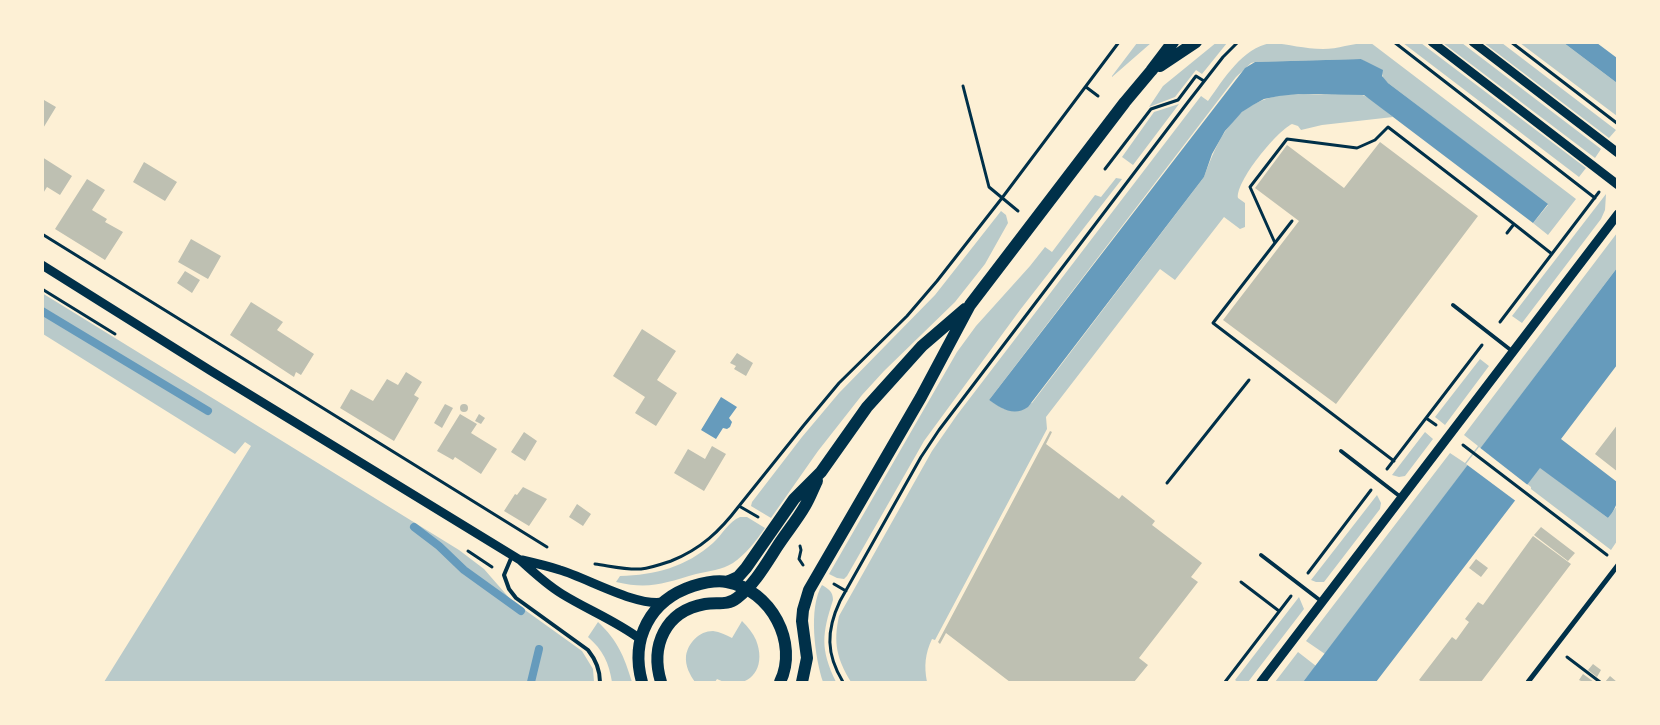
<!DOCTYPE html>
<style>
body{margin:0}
#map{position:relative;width:1660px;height:725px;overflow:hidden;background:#fdf0d5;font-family:Signika,sans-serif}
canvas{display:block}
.frame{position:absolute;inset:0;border:44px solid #fdf0d5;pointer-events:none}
</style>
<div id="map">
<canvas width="1660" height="725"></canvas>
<div class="frame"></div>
</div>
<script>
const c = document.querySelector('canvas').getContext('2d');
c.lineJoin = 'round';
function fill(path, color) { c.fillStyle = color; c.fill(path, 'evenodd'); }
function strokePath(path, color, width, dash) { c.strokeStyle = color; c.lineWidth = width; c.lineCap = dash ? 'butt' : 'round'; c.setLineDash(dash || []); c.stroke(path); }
const green = new Path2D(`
 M1217 42 1227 43 1202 74 1196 70 1175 97 1149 107 1163 86Z
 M1137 43H1151L1112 77V76Z
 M1271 43C1288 44 1305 49 1323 49 1339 49 1354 42 1371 43L1576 199 1548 235 1533 223 1548 205 1388 83 1383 78 1382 73 1361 59 1255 62 1251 63 1236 77 989 400 1004 409 1032 403 1204 177C1218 139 1233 105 1277 96 1291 93 1306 94 1319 95 1329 95 1359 93 1365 96 1375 101 1384 110 1393 117L1322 125 1301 130 1298 126 1292 124C1276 132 1236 181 1238 198L1245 203V227L1240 229 1224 217 1175 280 1160 269 1046 417 1047 429 935 640 932 639C925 654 924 666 927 682H851C837 659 833 643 839 616L932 451 957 415 1201 96 1208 101C1224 79 1242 48 1271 43Z
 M1403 43H1421L1586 168 1579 177Z
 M1443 43H1462L1601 149 1595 158Z
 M1484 43H1502L1616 130 1609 138Z
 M1520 43H1564L1617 83V116Z
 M1179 104 1133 165 1122 157 1154 112Z
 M1116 178 1122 179 1020 310 924 441 847 576 844 579 837 578 829 574 957 352 976 326 1030 266 1045 247 1052 252 1095 195 1101 197Z
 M1606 194 1605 210 1601 219 1522 323 1512 316Z
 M1001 211 1006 215 1008 223 985 264 955 302 884 371 862 395 818 451 771 518 751 506 752 502 802 437 839 393 935 295Z
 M1617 233V268L1325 654 1306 641 1450 453 1465 463 1478 446 1464 435Z
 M42 293 459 550 484 569 511 600 582 651 593 669 594 682H104L251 446 245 442 235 454 43 334Z
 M1480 359 1489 366 1445 425 1435 417Z
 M1425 432 1433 439 1405 476 1399 477 1392 475Z
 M1540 467 1608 518 1617 506V541L1611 550 1531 489V487L1527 484Z
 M1377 495 1381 503 1380 509 1324 582H1316L1311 580Z
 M740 517H747L765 528C756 541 746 554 733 563 722 570 709 571 696 574 664 583 650 590 616 582L620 576C655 575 686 567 713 543 722 535 729 521 740 517Z
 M822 585C829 589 833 592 833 600 822 634 820 649 836 682H823C815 658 808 608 822 585Z
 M1299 597 1304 609 1248 682H1238L1235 680Z
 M742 621C748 627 753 633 756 640 768 670 747 693 717 679L715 682H695C690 675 685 666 686 656 688 643 699 631 713 631 720 632 726 635 732 638Z
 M598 622C618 641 624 656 632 682H612C609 663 603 650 588 637Z
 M1298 652 1316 666 1303 682H1275Z`);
const water = new Path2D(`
 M1564 43H1597L1617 58V83Z
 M1361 59 1383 70 1382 76 1388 83 1548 204 1533 223 1364 95 1298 94 1279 96 1264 99 1253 105 1242 112 1225 131 1212 154 1204 177 1028 407C1014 417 1000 408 989 400L1245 68 1255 62Z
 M1617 268V365L1561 439 1617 482C1617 499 1620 504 1608 518L1540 468 1376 682H1303Z
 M721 397 737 407 729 418 732 422 730 427 727 429 723 428 716 439 701 430Z`);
const pier = new Path2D(`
 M1479 447 1529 486 1517 502 1466 464Z`);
const stream = new Path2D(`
 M42 311 208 411
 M414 527 439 546 464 570 521 611
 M531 682 539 649`);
const building = new Path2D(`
 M44 100 56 107 42 130V102Z
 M1380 142 1478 216 1336 404 1223 320 1299 221 1255 188 1287 145 1344 188Z
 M42 157 72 176 60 195 47 187 42 195Z
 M144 162 177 182 165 201 133 182Z
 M87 179 105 190 92 210 107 219 105 222 123 232 105 260 55 229Z
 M191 239 221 256 208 279 178 262Z
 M185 271 200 280 192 293 177 283Z
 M251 302 283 322 277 330 314 354 301 375 296 372 294 377 230 335Z
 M642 329 676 351 657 380 677 393 656 426 635 413 645 397 613 376Z
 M737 353 753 363 746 376 734 369 736 366 730 363Z
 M406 372 422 382 414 395 419 398 394 441 340 408 351 389 373 401 387 379 398 385Z
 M460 408a4 4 0 1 1 8 0a4 4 0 1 1-8 0Z
 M445 404 453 408 442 428 434 423Z
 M460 414 477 424 471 433 497 449 481 474 455 457 453 460 437 451Z
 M479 414 485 418 481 424 475 421Z
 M1618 424V472L1595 454Z
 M1050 431 1052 432 1046 444 1119 499 1122 495 1155 521 1152 525 1202 563 1191 577 1198 582 1139 658 1148 665 1134 682H1010L946 633 940 644 938 642Z
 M524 432 537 441 525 461 511 452Z
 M712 446 726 454 704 491 674 473 688 449 705 459Z
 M523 487 547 499 529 526 504 511 515 494 517 495Z
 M577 504 591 514 583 526 569 517Z
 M1541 527 1575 553 1568 561 1534 535Z
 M1533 536 1571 564 1481 682H1422L1419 680 1452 637 1456 640 1469 622 1465 619 1478 602 1483 605Z
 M1476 559 1488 568 1481 577 1469 568Z
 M1593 664 1601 670 1597 677 1588 670Z
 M1583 674 1594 682H1583L1579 680Z
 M1610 676 1617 682H1605Z`);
const path = new Path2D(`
 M1394 42 1595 198
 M1511 42 1618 124
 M963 86 989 187 1018 211
 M1086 87 1098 96
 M1105 169 1151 109 1178 100 1196 76 1204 81
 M1292 221 1213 323 1394 461
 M1514 224 1552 254
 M42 234 547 547
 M1275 243 1250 187 1287 139 1357 148 1375 140 1388 127 1514 224 1507 233
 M42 289 115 334
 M1500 322 1599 192
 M1426 418 1436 425
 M1463 445 1607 555
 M1387 469 1482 345
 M1167 483 1249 380
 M739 506 804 425 839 383 907 316 937 281 1002 198 1119 42
 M800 546 801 550 799 559 803 565
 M468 551 492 567
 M595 564C610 566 626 570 641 569 651 568 662 564 671 561 701 549 720 531 739 506L758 517
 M1308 573 1371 490
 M1241 582 1279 611
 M834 584 846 591
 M1567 657 1600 682
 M843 682C826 654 826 631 840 601L921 457 939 430 1188 102 1223 57 1238 42
 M1225 682 1291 596`);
const service = new Path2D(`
 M1453 305 1512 351
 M1341 451 1402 498
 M1261 555 1321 601
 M512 556 504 575 509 589 516 598 588 650C596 660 600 670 600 682`);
const minor = new Path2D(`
 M1528 682 1618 565`);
const tertiary = new Path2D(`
 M1432 42 1618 185
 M1473 42 1618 153
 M42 265 211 371 520 560C533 572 547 585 562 594 588 610 616 621 640 639
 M522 560C535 563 548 566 560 570 587 578 637 607 663 602
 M1261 682 1618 214`);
const primary = new Path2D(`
 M1160 66 1196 42
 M727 582 738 577 746 568 794 499 821 472 867 407 922 346 965 309
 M642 682C630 639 650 600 693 586 703 583 717 580 727 582 771 590 799 643 780 682
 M661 682C650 646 665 611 705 604 717 602 727 606 737 598 754 585 766 564 777 547 786 533 797 520 805 506 810 498 813 489 817 481
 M802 682 807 658 802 621 803 610 809 590 921 397 970 305 1125 102 1151 71 1173 42`);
fill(green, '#b9caca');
fill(water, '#669bbc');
fill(pier, '#fdf0d5');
strokePath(stream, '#669bbc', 8);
fill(building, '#bec0b2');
strokePath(path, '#003049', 3);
strokePath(service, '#003049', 4);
strokePath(minor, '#003049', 5);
strokePath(tertiary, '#003049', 9);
strokePath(primary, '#003049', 12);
</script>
